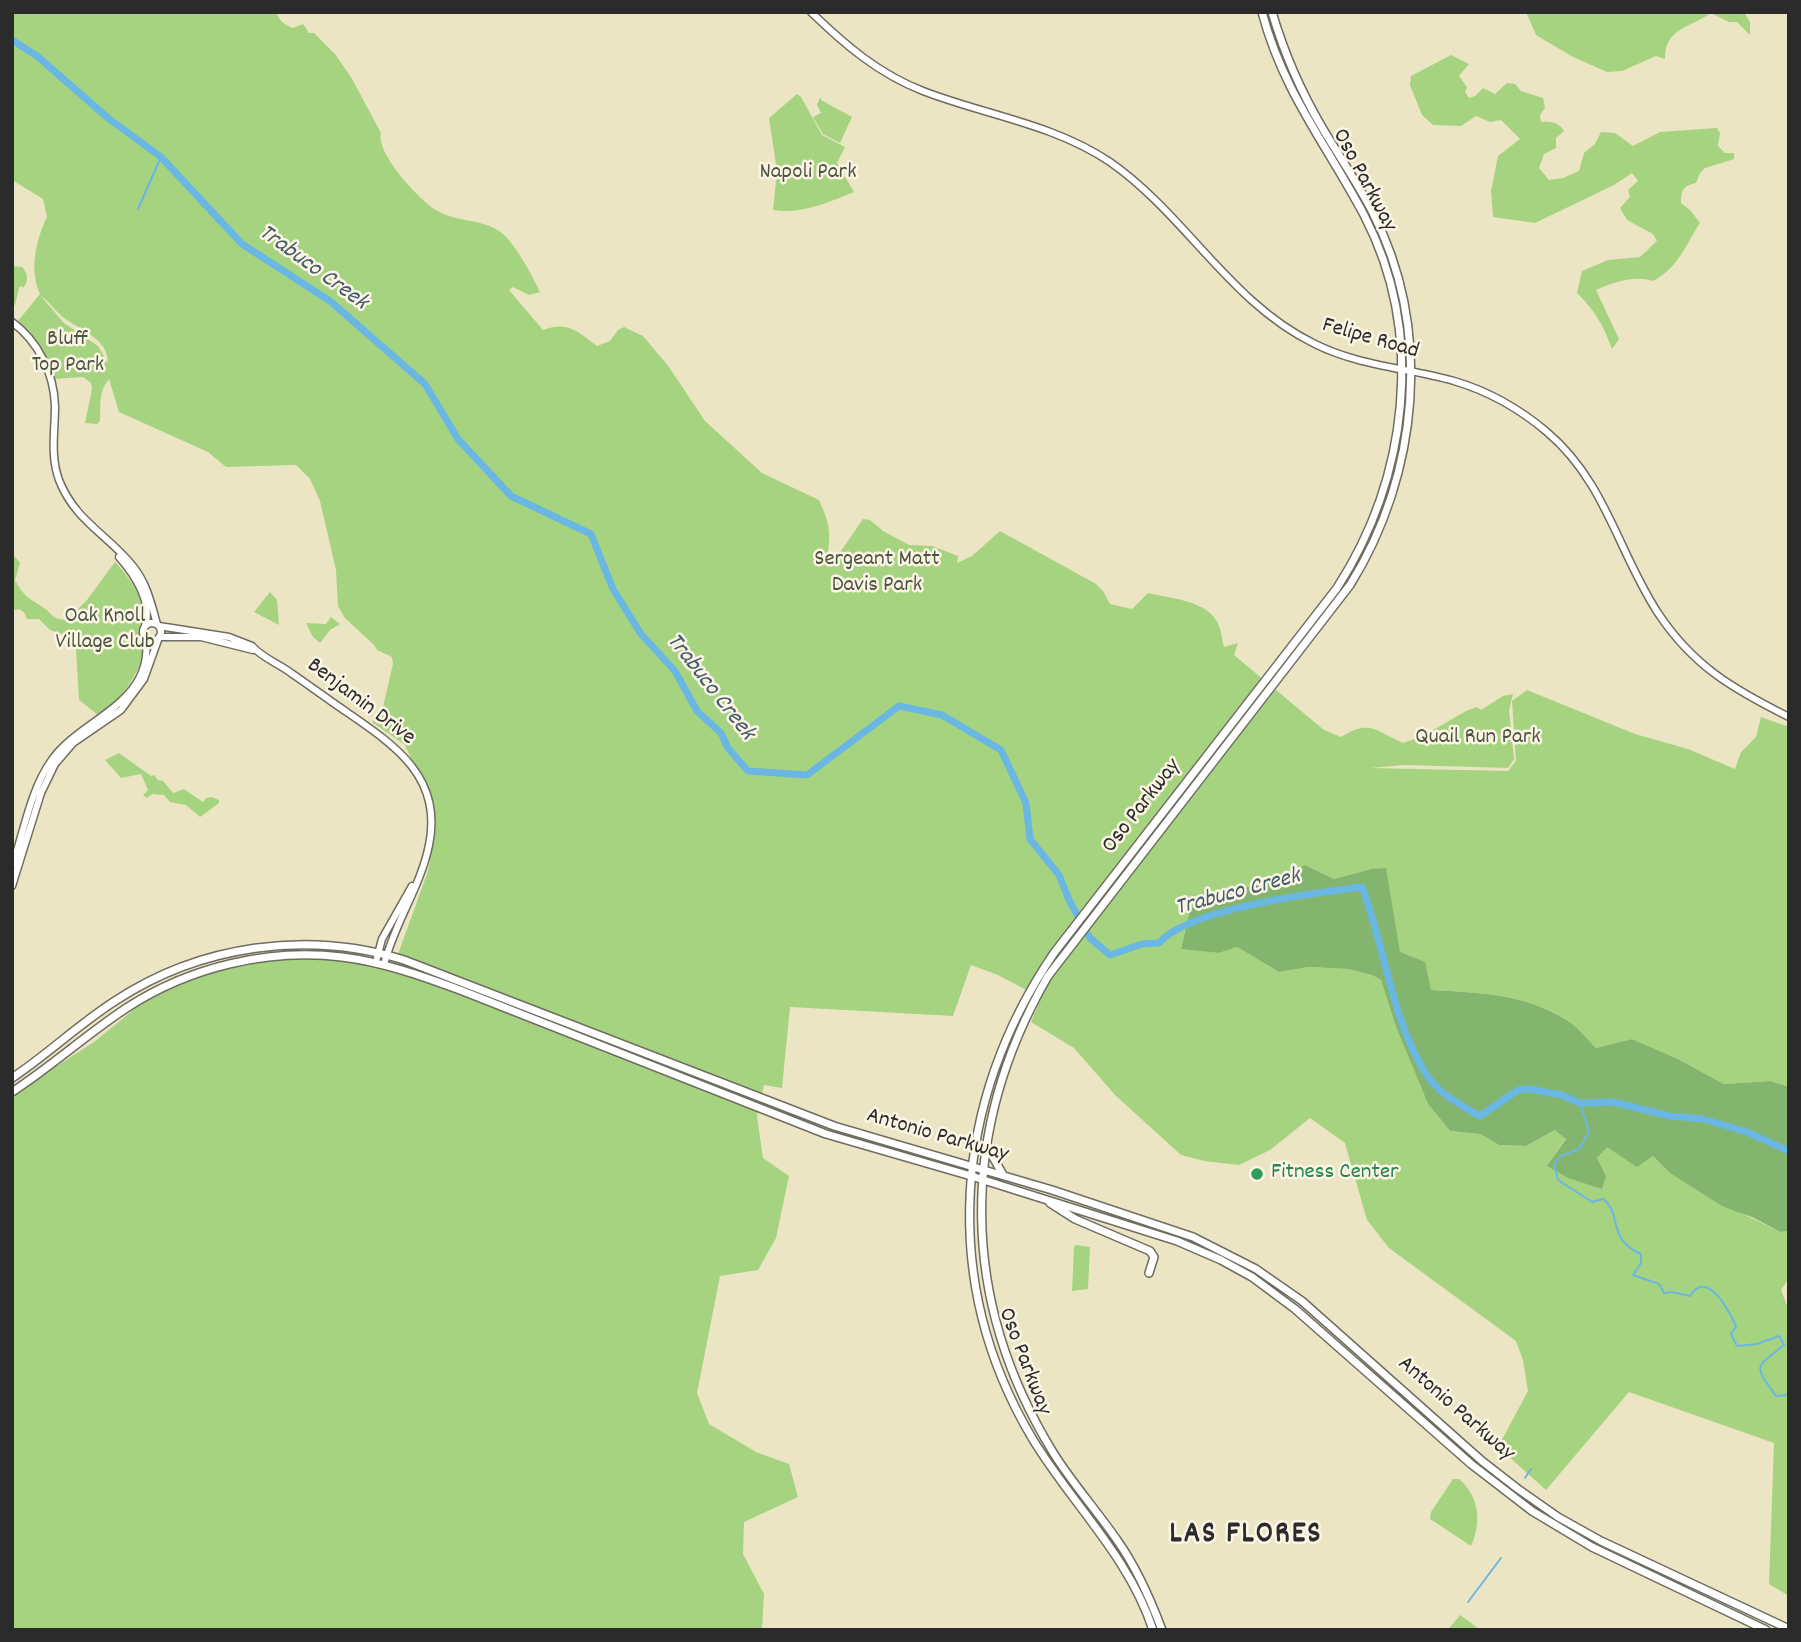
<!DOCTYPE html>
<style>
body{margin:0}
#map{position:relative;width:1801px;height:1642px;overflow:hidden;background:#ece5c4;font-family:Dekko,sans-serif}
canvas{display:block}
.frame{position:absolute;inset:0;border:14px solid #2b2b2b;pointer-events:none}
</style>
<div id="map">
<canvas width="1801" height="1642"></canvas>
<div class="frame"></div>
</div>
<script>
const c = document.querySelector('canvas').getContext('2d');
c.lineJoin = 'round';
function fill(path, color) { c.fillStyle = color; c.fill(path, 'evenodd'); }
function strokePath(path, color, width, dash) { c.strokeStyle = color; c.lineWidth = width; c.lineCap = dash ? 'butt' : 'round'; c.setLineDash(dash || []); c.stroke(path); }
function write(font, color, halo, rows, align = 'center') {
  c.font = font + ' Dekko,sans-serif'; c.lineWidth = 5; c.setLineDash([]); c.textBaseline = 'middle'; c.strokeStyle = halo; c.fillStyle = color; for (const [text, x, y, turn = 0] of rows) {
    c.save(); c.translate(x, y); c.rotate((+turn || 0) * Math.PI / 180); c.textAlign = isNaN(turn) ? turn : align; if (halo) c.strokeText(text, 0, 0); c.fillText(text, 0, 0); c.restore();
  }
}
const green = new Path2D(`
 M12 12H276C280 21 284 25 293 28L303 24 309 33H314L335 54 351 77 381 133C375 152 419 200 436 210 456 223 483 218 502 233 516 245 532 275 540 292L529 295 513 287 509 290 543 330C568 321 577 331 597 346L610 341 618 330 624 327 643 336 669 367 705 421 762 473 819 500C832 529 830 533 827 563L841 551 863 519 870 520 883 531 909 545 932 546 958 556 957 563 972 556 1000 531 1096 584 1103 591 1110 604 1132 609 1148 593C1168 598 1204 600 1216 620 1221 627 1222 639 1224 647L1238 643 1234 655 1324 730 1341 737C1371 719 1375 731 1403 743L1423 736 1466 711 1477 707 1481 710 1503 696 1513 694 1509 710 1514 759 1508 768 1404 765 1371 768 1508 771 1516 761 1512 701 1527 690 1635 734 1688 749 1735 769 1741 752 1756 737 1761 717 1789 727V1087L1771 1081 1724 1084 1676 1058 1632 1039 1596 1048C1587 1039 1578 1027 1568 1021 1525 993 1480 993 1431 990L1400 952 1371 869 1334 879 1305 865 1190 909 1181 948 1219 953 1237 947 1279 972 1309 967 1348 969 1372 975 1381 980 1396 1027 1428 1104 1450 1131 1480 1134 1499 1145 1526 1146 1555 1130 1566 1138 1548 1165 1606 1176 1597 1158 1607 1146 1637 1166 1653 1156C1687 1190 1737 1210 1780 1232L1789 1231V1278L1781 1290 1789 1311V1596L1769 1584 1774 1443 1629 1392 1546 1490 1498 1447 1528 1391 1523 1360 1516 1341 1389 1248 1367 1220 1345 1143 1310 1118 1270 1150 1239 1165 1204 1161 1181 1155 1115 1095 1074 1048 1031 1022 1041 998 998 975 971 965 953 1016 790 1007 782 1088 764 1085 757 1116 763 1158 789 1176 776 1238 758 1270 720 1276 697 1393 709 1424 756 1452 789 1464 798 1497 744 1522 743 1554 764 1594 762 1630H12V1095L94 1042 175 976 257 955H344L393 968 428 871 435 834 433 809 405 745 372 722 383 707 393 664 392 657 377 650 374 645 345 618 338 606 336 570 320 501 310 479 296 465 226 467 208 452 119 412 109 379C98 392 101 405 100 421L97 424 85 423 92 389 91 383 83 377 53 379 17 322 40 294C29 271 36 239 47 217L43 199 12 180ZM40 295C49 301 55 311 64 318 80 330 108 338 108 363L98 346 64 323Z
 M1526 12H1744L1750 22V35L1737 22H1729L1711 13C1691 27 1664 29 1665 59L1656 56 1622 71 1607 72 1573 57 1536 35Z
 M1451 55 1469 64 1459 76 1467 87 1465 92 1469 98 1475 96 1483 88 1495 94 1507 83 1515 84 1521 91 1543 98 1545 108 1540 115 1541 122C1550 121 1559 122 1564 131L1556 138V148L1544 154 1539 168 1549 180 1563 178 1579 171 1584 153 1595 144 1601 132 1615 133 1633 146 1660 132 1717 128 1720 133 1718 146 1725 153H1734V159L1705 168 1700 173 1696 183C1683 186 1681 190 1681 203L1690 210 1700 223C1685 246 1678 268 1653 281 1634 275 1614 282 1596 290L1619 339 1612 349C1603 324 1595 311 1577 293L1582 271 1608 260 1640 257 1657 241 1653 234 1627 220 1620 208 1630 197 1628 190 1638 181 1632 173 1614 185 1535 223 1493 217 1491 191 1498 156 1520 139 1501 120 1490 122 1476 116 1461 126 1433 125 1422 115 1410 85 1411 76Z
 M797 94 801 97 822 135 845 147 837 163 854 192C830 202 799 215 773 210L777 171 769 118Z
 M820 97 821 100 852 117 840 143 823 134 813 117 821 113 817 105Z
 M12 266 22 267C28 273 29 282 23 288L21 286 19 288 15 305H12Z
 M12 553 20 563 15 580C24 597 29 598 44 608 54 615 51 619 67 620L87 600 115 562C128 576 146 598 143 619 142 622 139 625 139 629 138 635 142 639 143 644 146 668 118 704 98 715L79 700 76 648 69 647V637L50 630 39 619H27L24 612 19 609 12 611Z
 M270 592 277 600 279 625 254 612Z
 M331 617 340 624 330 630 320 643 313 637 306 623 326 624Z
 M119 753 151 776 154 775 158 780 163 781 173 793 184 789 203 802 206 798 212 797 219 800V803L200 817 186 805 170 802 164 795 152 794 147 798 143 795 148 790 141 774 121 778 105 760Z
 M1076 1245 1090 1247 1088 1289 1072 1291 1074 1247Z
 M1453 1479H1459C1479 1496 1482 1522 1471 1546L1430 1519 1431 1512Z
 M1460 1615 1478 1628 1479 1630H1448Z`);
const forest = new Path2D(`
 M1305 865 1334 879 1371 869 1386 868 1400 952 1425 962 1431 990C1481 993 1524 993 1568 1021 1578 1027 1587 1039 1596 1048L1632 1039 1676 1058 1724 1084 1771 1081 1789 1087V1231L1780 1232 1754 1218 1722 1206 1670 1173 1653 1156 1637 1167 1607 1147 1597 1158 1606 1176 1602 1189 1568 1178 1547 1166 1566 1139 1555 1130 1526 1146 1499 1145 1480 1134 1450 1131 1428 1104 1396 1027 1381 980 1372 975 1348 969 1309 967 1279 972 1237 947 1219 953 1181 949 1190 909Z`);
const stream = new Path2D(`
 M138 209 161 157
 M1580 1103 1589 1132 1579 1149 1561 1156 1554 1164 1558 1180 1592 1202 1603 1199C1623 1214 1606 1239 1641 1254V1263L1633 1275 1659 1284 1664 1293 1672 1292 1690 1296C1707 1268 1729 1311 1736 1326L1731 1334 1737 1346 1757 1344 1779 1336 1784 1345 1763 1362 1760 1368 1762 1376 1776 1396 1789 1395
 M1525 1478 1531 1469
 M1468 1602 1501 1558`);
const river = new Path2D(`
 M12 40 37 56 108 118 161 157 242 244 330 301 425 384 458 439 511 496 591 534 613 589 641 634 675 671 697 711 721 733 728 748 748 771 807 775 899 706 942 715 1001 750 1026 803 1030 839 1059 875 1069 900 1090 938 1110 955 1142 944 1159 943C1189 908 1316 893 1362 887 1386 949 1391 1021 1428 1077 1441 1095 1462 1106 1480 1116L1518 1090 1530 1089 1561 1095 1580 1103 1613 1102 1670 1116 1703 1119 1747 1132 1789 1151`);
const secondary = new Path2D(`
 M811 12C845 45 879 74 923 91 985 115 1054 124 1110 162 1186 215 1230 303 1315 344 1359 366 1408 368 1454 381 1488 391 1521 410 1547 432 1606 482 1618 552 1658 613 1693 666 1733 689 1789 717
 M12 322C38 341 54 373 55 406 55 432 50 455 59 480 75 521 107 534 132 565 147 583 151 603 157 624
 M119 557C134 574 153 602 145 626
 M143 632a9 9 0 1 1 18 0a9 9 0 1 1-18 0Z
 M159 626 229 637 252 646C261 657 279 664 291 673 310 686 329 700 348 713 396 746 443 778 429 845 421 886 394 924 384 965
 M159 637H201L253 650
 M12 866C24 832 30 791 51 761 80 718 153 705 146 640
 M12 886 41 793 55 764 73 743 121 710 144 679 158 640
 M377 958 382 939 412 886`);
const primary = new Path2D(`
 M12 1078C48 1054 79 1024 115 1001 200 945 307 930 404 960L834 1126 1052 1190 1193 1237 1256 1269 1302 1301 1482 1461 1518 1489 1558 1517 1601 1541 1789 1629
 M12 1092C52 1066 88 1033 128 1007 190 967 269 948 342 957 383 962 422 976 460 990L826 1134 971 1176 1177 1241 1221 1260 1252 1277 1295 1309 1471 1464 1532 1511 1592 1547 1766 1630
 M987 1146 1003 1175
 M1050 1203 1075 1219 1150 1251 1154 1257 1149 1273
 M1153 1630C1129 1556 1071 1503 1032 1438 939 1281 953 1101 1054 953L1337 588C1408 478 1426 334 1364 215 1327 145 1283 92 1262 12
 M1162 1630C1150 1598 1137 1568 1117 1540 1097 1511 1073 1484 1054 1454 959 1300 958 1132 1048 976L1350 585C1419 474 1433 329 1372 211 1357 182 1339 156 1323 129 1301 92 1284 53 1272 12`);
const markers = [
 [1257,1174,7,"#2e9e5b"]
];
const parkNames = [
 ["Napoli Park",808,174],
 ["Bluff",68,341],
 ["Top Park",68,367],
 ["Sergeant Matt",877,561],
 ["Davis Park",877,587],
 ["Oak Knoll",105,618],
 ["Village Club",105,644],
 ["Quail Run Park",1478,739]
];
const streetNames = [
 ["Oso Parkway",1363,181,62],
 ["Felipe Road",1370,340,16],
 ["Benjamin Drive",360,703,37],
 ["Oso Parkway",1143,807,-52],
 ["Antonio Parkway",937,1137,16],
 ["Oso Parkway",1023,1362,69],
 ["Antonio Parkway",1455,1410,41]
];
const leisureNames = [
 ["Fitness Center",1271,1174]
];
const waterNames = [
 ["Trabuco Creek",312,269,36],
 ["Trabuco Creek",709,688,52],
 ["Trabuco Creek",1238,894,-15]
];
const districtNames = [
 ["LAS FLORES",1246,1537]
];
fill(green, '#a6d380');
fill(forest, '#84b56e');
strokePath(stream, '#6ab7e4', 2);
strokePath(river, '#6ab7e4', 7);
strokePath(secondary, '#6f6c61', 9);
strokePath(primary, '#6f6c61', 10);
strokePath(secondary, '#fff', 6);
strokePath(primary, '#fff', 7);
for (const [x, y, r, color] of markers) { const dot = new Path2D(); dot.arc(x, y, r, 0, 2 * Math.PI); c.fillStyle = color; c.fill(dot); strokePath(dot, '#fcf5e5', 2.5); }
write('23px', '#4a5540', '#fcf5e5', parkNames);
write('23px', '#2b2b2b', '#fcf5e5', streetNames);
write('23px', '#27864d', '#fcf5e5', leisureNames, 'left');
write('italic 24px', '#415c6c', '#fcf5e5', waterNames);
c.letterSpacing = '2px';
write('bold 30px', '#2b2b2b', '#fcf5e5', districtNames);
c.letterSpacing = '0px';
</script>
